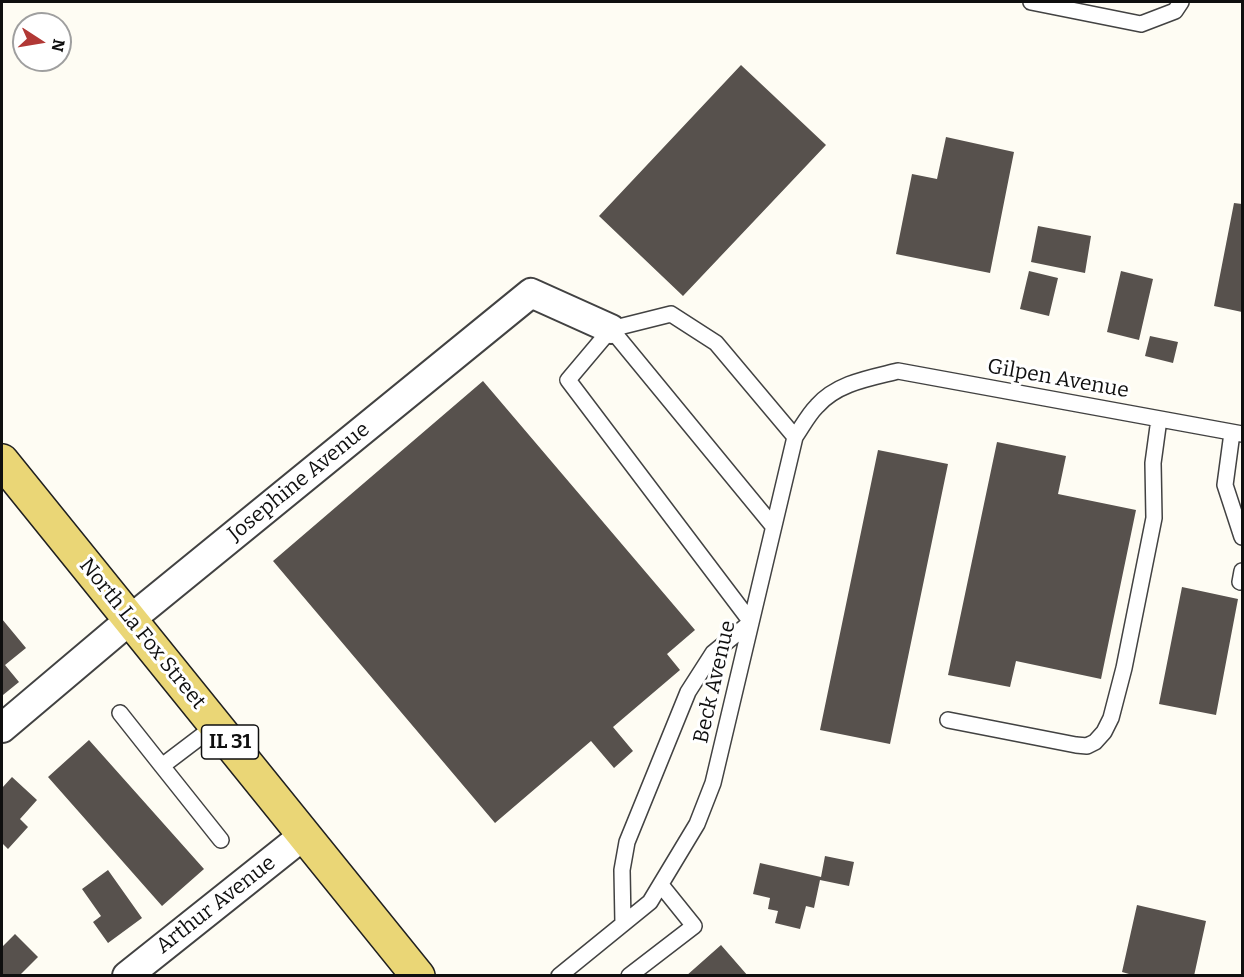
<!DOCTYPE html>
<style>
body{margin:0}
#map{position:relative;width:1244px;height:977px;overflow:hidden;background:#fefcf3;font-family:Bitter,serif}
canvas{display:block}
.frame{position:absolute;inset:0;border:3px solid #0f0f0f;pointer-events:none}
.north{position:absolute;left:12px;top:12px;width:60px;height:60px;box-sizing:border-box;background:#fff;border:2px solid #9f9f9f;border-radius:50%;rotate:102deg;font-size:16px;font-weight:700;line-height:24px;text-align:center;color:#0f0f0f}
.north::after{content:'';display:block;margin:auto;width:21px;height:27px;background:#b13835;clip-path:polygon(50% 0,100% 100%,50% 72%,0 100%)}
</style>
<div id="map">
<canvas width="1244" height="977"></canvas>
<div class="frame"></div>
<div class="north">N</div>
</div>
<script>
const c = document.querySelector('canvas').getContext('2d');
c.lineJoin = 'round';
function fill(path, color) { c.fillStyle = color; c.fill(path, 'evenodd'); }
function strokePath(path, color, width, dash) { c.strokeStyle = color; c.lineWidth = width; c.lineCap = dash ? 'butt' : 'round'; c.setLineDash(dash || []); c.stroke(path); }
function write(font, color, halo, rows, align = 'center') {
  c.font = font + ' Bitter,serif'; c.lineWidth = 6; c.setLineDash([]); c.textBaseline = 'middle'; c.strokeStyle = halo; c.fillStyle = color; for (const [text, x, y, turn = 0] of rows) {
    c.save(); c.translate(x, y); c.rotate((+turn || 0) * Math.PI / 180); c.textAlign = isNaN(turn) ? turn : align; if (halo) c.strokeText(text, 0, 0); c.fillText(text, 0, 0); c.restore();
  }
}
const building = new Path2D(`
 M741 65 826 145 683 296 599 216Z
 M946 137 1014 152 990 273 896 254 912 174 937 179Z
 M1234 203 1242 204V312L1214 306Z
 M1038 226 1091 236 1085 273 1031 262Z
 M1029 271 1058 278 1049 316 1020 309Z
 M1121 271 1153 279 1139 340 1107 332Z
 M1150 336 1178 342 1173 363 1145 356Z
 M483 381 695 630 667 654 680 670 613 727 633 751 614 768 591 741 495 823 273 561Z
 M997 442 1066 456 1058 494 1136 510 1101 679 1016 661 1010 687 948 675Z
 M878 450 948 464 890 744 820 730Z
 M1182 587 1238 599 1216 715 1159 704Z
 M2 619 26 648 5 665 19 682 3 695Z
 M89 740 204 869 162 906 48 777Z
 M12 777 37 800 20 819 28 827 8 849 2 843V788Z
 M825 856 854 862 849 886 820 880 814 908 806 906 800 929 775 923 778 911 768 909 770 898 753 894 760 863 821 877Z
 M108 870 142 918 108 943 93 922 101 916 82 889Z
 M1137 905 1206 921 1194 976H1136L1122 972Z
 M15 934 38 957 19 976H2V947Z
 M721 945 748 976H686Z`);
const service = new Path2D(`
 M1031 2 1141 24 1175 11 1181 2
 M611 329 773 526
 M1232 433 1225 485 1242 537
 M1240 582 1242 571
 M120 713 162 766
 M948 720 1076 745 1087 746 1095 742 1104 732 1111 718 1124 668 1154 518 1153 463 1159 419
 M216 725 162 766 221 840
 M623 924 622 870 627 842 688 692 713 653 751 622 568 380 611 329 671 314 716 343 795 437
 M559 976 650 902 697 824 713 783 795 437C802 427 808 415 817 406 837 383 870 378 898 371L1242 434
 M629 976 694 926 661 885`);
const minor = new Path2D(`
 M2 728 131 619 531 293 611 329
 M127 976 304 835`);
const primary = new Path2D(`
 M2 461 418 976`);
const shields = [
 [230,742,57]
];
const shieldNames = [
 ["IL 31",230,742]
];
const streetNames = [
 ["Gilpen Avenue",1058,379,10],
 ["Josephine Avenue",299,482,-39],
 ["North La Fox Street",142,634,51],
 ["Beck Avenue",715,682,-77],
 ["Arthur Avenue",216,905,-38]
];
fill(building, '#57514d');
strokePath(service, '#424242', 18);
strokePath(minor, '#424242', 32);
strokePath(primary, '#202020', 36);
strokePath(service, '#fff', 15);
strokePath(minor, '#fff', 28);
strokePath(primary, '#ead676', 33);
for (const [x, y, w] of shields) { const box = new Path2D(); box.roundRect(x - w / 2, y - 17, w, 34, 4.5); c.fillStyle = '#fff'; c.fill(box); strokePath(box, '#0f0f0f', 1.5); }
write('bold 20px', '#0f0f0f', null, shieldNames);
write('21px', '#0f0f0f', '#fff', streetNames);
</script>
